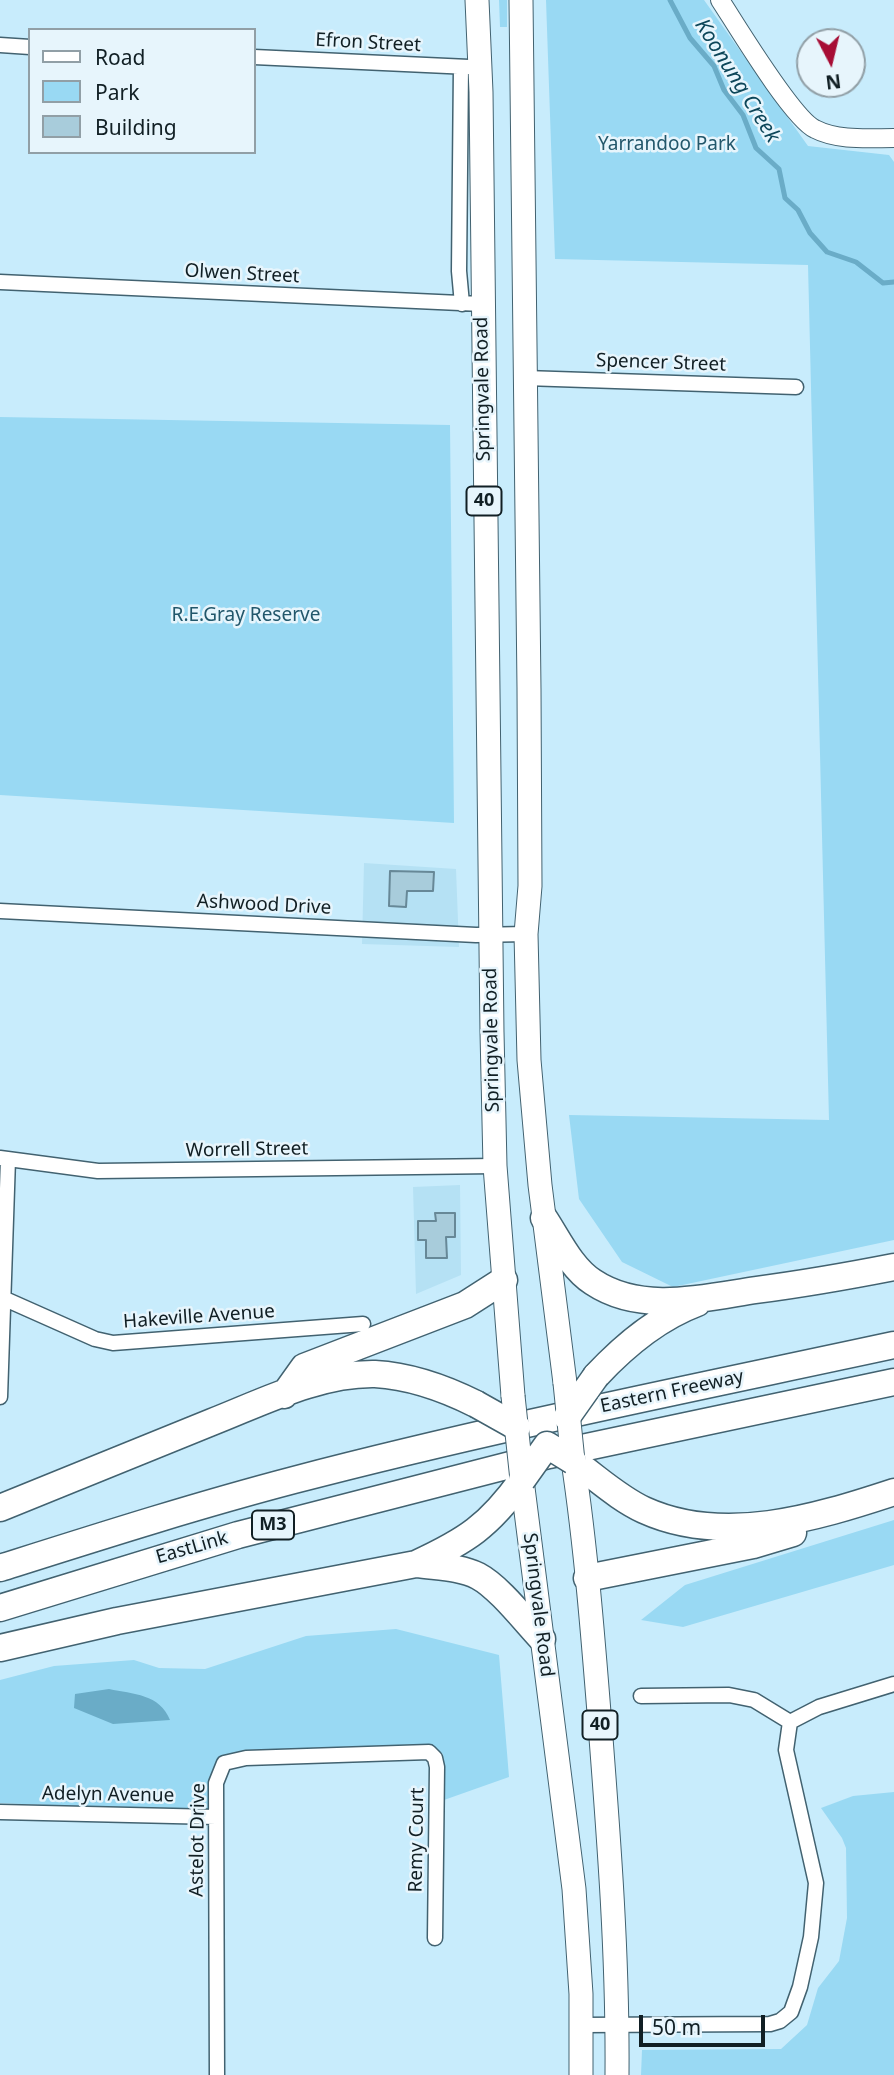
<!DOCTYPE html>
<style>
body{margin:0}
#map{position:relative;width:894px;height:2075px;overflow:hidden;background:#c8ecfc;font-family:"Noto Sans",sans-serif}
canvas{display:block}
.legend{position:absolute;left:28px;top:28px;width:228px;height:126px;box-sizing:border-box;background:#e7f5fc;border:2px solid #919fa6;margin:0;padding:9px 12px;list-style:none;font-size:21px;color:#111f24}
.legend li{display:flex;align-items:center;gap:14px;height:35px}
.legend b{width:35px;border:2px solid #919fa6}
.north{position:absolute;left:796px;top:28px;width:70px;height:70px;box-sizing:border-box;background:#e7f5fc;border:2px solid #919fa6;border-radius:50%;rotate:173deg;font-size:19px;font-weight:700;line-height:28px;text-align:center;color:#111f24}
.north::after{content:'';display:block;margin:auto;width:24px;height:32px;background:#a70d35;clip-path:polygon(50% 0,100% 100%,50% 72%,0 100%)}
.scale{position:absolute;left:639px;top:2015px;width:126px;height:32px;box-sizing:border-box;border:4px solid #111f24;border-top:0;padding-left:9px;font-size:21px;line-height:24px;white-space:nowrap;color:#111f24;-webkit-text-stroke:5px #e7f5fc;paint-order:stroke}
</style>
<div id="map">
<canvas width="894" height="2075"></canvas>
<ul class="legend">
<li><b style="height:9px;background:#fff"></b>Road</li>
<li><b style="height:19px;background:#99d9f3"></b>Park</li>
<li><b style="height:19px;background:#a8ccdb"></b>Building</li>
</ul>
<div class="north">N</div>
<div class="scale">50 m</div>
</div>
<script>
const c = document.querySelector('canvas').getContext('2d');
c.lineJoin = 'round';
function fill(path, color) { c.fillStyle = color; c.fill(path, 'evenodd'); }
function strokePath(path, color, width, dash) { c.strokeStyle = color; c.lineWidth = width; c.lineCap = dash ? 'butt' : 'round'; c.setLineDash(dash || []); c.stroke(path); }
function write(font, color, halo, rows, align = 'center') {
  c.font = font + ' "Noto Sans",sans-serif'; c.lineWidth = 5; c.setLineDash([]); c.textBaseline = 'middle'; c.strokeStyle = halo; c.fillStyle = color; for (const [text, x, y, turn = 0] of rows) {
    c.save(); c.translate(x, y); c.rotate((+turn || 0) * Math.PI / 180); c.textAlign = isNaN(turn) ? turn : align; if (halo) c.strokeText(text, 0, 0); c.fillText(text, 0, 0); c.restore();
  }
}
const built = new Path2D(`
 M364 863 456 869 459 947 362 944Z
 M460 1185 461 1275 416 1294 413 1187Z`);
const green = new Path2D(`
 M499 0H507V27H500Z
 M546 0H704L808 146 889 155 894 162V1240L673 1287 622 1262 579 1199 569 1115 829 1120 808 265 555 259Z
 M0 417 450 425 454 823 0 795Z
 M894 1520V1565L683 1627 641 1620 685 1585Z
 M396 1629 499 1655 509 1777 444 1800 443 1754 430 1744 247 1751 218 1759 212 1777 210 1812 0 1803V1680L54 1666 134 1660 159 1668 205 1669 306 1636Z
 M894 1792V2075H641L642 2050 781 2049 807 2025 818 1988 839 1961 847 1918 846 1848 842 1838 821 1808 853 1796Z`);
const water = new Path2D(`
 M109 1689C133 1694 160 1694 170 1720L113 1724 74 1708 75 1694Z`);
const stream = new Path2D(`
 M670 0 690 38 714 66 724 90 743 115 756 148 779 169 785 198 798 210 810 233 827 252 856 262 883 283 894 282`);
const building = new Path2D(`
 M390 871 434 872 433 891H407L406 907 389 906Z
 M435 1213H455V1237H446L447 1258H426V1240H418V1221H436Z`);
const minor = new Path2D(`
 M0 45 30 47
 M254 57 469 67
 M461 67 459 271 462 304
 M0 282 482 304
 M525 378 796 387
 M0 911 476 935 526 934
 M0 1158 98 1171 495 1166
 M5 1299 95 1339 113 1343 363 1324
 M0 1397 8 1159
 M641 1696 729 1695 754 1700 790 1722 819 1707 894 1684
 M0 1812 216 1817
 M581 2025 770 2024 780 2021 791 2012 800 1987 811 1937 816 1883 786 1750 790 1722
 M217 2075 216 1783 224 1763 246 1758 429 1752 435 1758 437 1767 435 1938`);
const tertiary = new Path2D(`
 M720 0C737 26 792 118 815 129 838 141 869 138 894 138`);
const primary = new Path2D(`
 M573 1461C586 1548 593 1637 600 1725 609 1841 618 1958 617 2075
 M522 1480 574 1889 581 1994V2075`);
const trunk = new Path2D(`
 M477 0 481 92 492 1032 495 1166 513 1396
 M521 0 529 688 530 886 526 934 529 1060 540 1185 565 1383`);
const motorway = new Path2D(`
 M544 1218C558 1239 571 1268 593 1282 641 1314 703 1298 756 1290 802 1284 848 1276 894 1267
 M596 1376C625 1345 657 1318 697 1303
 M284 1395 304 1367 465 1305 504 1280
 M573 1461C596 1477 618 1498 644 1510 723 1546 815 1518 894 1492
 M0 1508C71 1479 142 1451 212 1422 263 1402 319 1373 375 1374 411 1376 444 1388 476 1404
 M417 1564C437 1567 460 1567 478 1576 499 1587 525 1621 542 1639
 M0 1568C98 1537 195 1506 294 1480 493 1428 694 1388 894 1345
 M587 1578 753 1545 793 1533
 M0 1608 238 1535 549 1455 894 1382
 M0 1648 117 1621 416 1564C466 1541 489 1526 522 1480`);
const trunkBridge = new Path2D(`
 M565 1383 573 1461
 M513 1396 522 1480`);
const motorwayBridge = new Path2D(`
 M476 1404 517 1427
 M567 1417 596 1376
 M522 1480 547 1445 573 1461`);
const shields = [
 [484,501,35],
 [273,1525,42],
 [600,1725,35]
];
const shieldNames = [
 ["40",484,501],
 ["M3",273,1525],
 ["40",600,1725]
];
const streetNames = [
 ["Efron Street",368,43,3],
 ["Olwen Street",242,274,3],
 ["Spencer Street",661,363,2],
 ["Springvale Road",483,389,-91],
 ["Ashwood Drive",264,905,3],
 ["Springvale Road",492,1040,-91],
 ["Worrell Street",247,1150,-1],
 ["Hakeville Avenue",199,1317,-4],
 ["Eastern Freeway",672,1392,-12],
 ["EastLink",192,1548,-16],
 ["Springvale Road",538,1605,83],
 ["Adelyn Avenue",108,1795,1],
 ["Astelot Drive",198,1840,-89],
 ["Remy Court",417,1840,-89]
];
const parkNames = [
 ["Yarrandoo Park",667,145],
 ["R.E.Gray Reserve",246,616]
];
const waterNames = [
 ["Koonung Creek",737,81,58]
];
fill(built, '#b5e1f4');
fill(green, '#99d9f3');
fill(water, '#6aacc7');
strokePath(stream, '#6aacc7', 5);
fill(building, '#a8ccdb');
strokePath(building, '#678897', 2);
strokePath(minor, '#426270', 17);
strokePath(tertiary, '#426270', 20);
strokePath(primary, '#426270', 25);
strokePath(trunk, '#426270', 25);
strokePath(motorway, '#426270', 29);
strokePath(minor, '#fff', 14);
strokePath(tertiary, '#fff', 18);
strokePath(primary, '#fff', 23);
strokePath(trunk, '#fff', 23);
strokePath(motorway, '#fff', 26);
strokePath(trunkBridge, '#426270', 25, []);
strokePath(motorwayBridge, '#426270', 29, []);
strokePath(trunkBridge, '#fff', 23);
strokePath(motorwayBridge, '#fff', 26);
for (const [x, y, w] of shields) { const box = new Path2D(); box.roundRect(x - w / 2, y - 14.5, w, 29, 5); c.fillStyle = '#e7f5fc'; c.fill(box); strokePath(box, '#111f24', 2); }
write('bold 18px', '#111f24', null, shieldNames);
write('19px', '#111f24', '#e7f5fc', streetNames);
write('19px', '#22576b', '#e7f5fc', parkNames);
write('italic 21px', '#0c4659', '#e7f5fc', waterNames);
</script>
